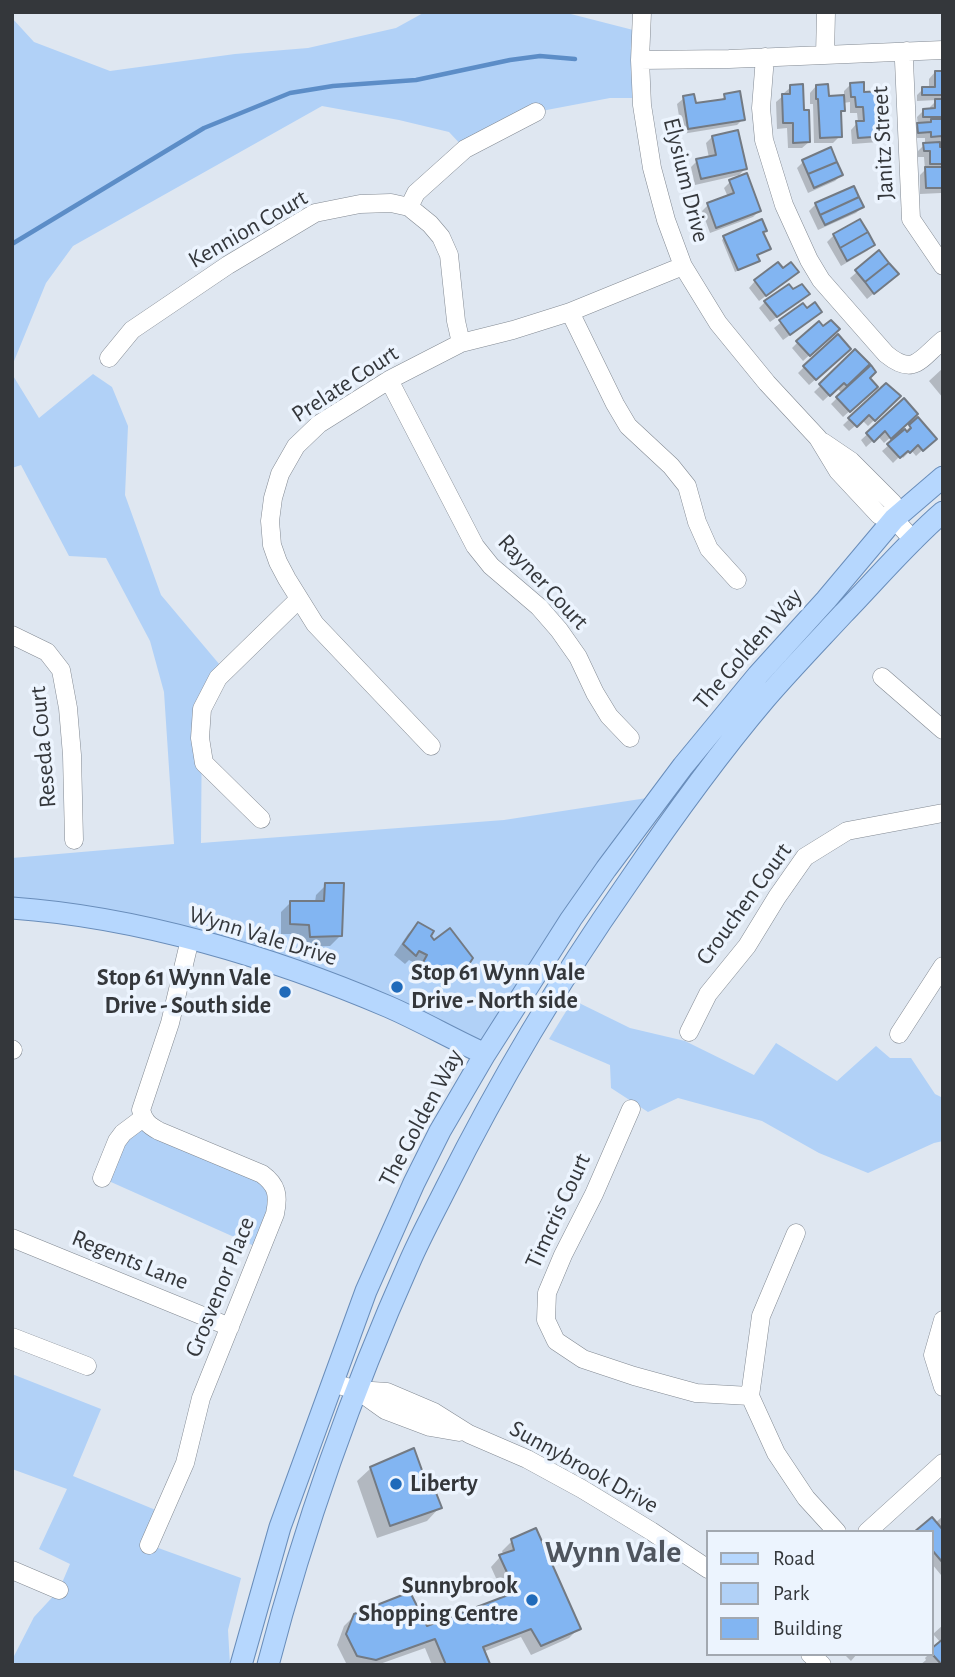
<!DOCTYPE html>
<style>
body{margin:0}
#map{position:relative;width:955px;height:1677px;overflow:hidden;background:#dfe7f1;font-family:"Alegreya Sans",sans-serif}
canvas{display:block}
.frame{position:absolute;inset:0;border:14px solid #34373b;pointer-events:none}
.legend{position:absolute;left:706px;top:1530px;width:228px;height:126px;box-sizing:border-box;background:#ecf4fe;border:2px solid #a2a8b0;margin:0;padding:9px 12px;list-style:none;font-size:21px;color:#34373b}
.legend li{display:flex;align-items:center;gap:14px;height:35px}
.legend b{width:35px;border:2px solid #a2a8b0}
</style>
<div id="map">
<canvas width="955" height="1677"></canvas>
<div class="frame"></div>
<ul class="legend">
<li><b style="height:9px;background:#b6d7fe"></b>Road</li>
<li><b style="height:19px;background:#b1d1f7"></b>Park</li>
<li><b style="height:19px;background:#82b5f2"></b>Building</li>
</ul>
</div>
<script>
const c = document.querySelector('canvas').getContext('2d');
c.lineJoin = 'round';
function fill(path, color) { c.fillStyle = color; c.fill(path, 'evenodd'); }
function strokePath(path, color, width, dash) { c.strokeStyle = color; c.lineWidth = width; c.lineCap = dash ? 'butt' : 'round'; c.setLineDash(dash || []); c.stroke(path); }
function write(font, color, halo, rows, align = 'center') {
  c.font = font + ' "Alegreya Sans",sans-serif'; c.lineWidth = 7; c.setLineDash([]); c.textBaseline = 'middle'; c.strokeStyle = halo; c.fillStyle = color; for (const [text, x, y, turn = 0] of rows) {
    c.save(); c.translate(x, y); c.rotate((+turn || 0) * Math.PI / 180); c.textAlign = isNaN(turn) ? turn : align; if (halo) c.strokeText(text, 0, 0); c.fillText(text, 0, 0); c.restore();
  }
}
const green = new Path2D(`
 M425 12H563L641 32 642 98H610L536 112 465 149 449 132 399 120 322 106 73 246 46 283 12 366V18L34 42 110 71 235 54 308 48 396 28Z
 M12 374 39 418 93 374 112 387 128 426 125 495 161 595 225 671 202 709 201 843 504 820 660 796 485 1054 275 963 12 910V858L174 844 164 692 150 641 106 558 69 556 21 465 12 468Z
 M573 1000 630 1028 685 1041 754 1075 776 1043 837 1081 876 1046 890 1058H911L935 1094 943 1098V1141L934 1143 868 1173 819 1153 762 1121 678 1098 648 1112 611 1088 610 1065 549 1039Z
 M143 1118 276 1190 261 1249 102 1178Z
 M12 1374 101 1409 73 1476 163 1513 150 1545 241 1578 228 1630 230 1665H12V1660L34 1617 59 1590 70 1564 39 1549 67 1489 12 1469Z`);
const shadow = new Path2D(`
 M935 72H943V192L941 193 920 194V175L925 170 924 157H918V151L925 144V138H912V131L918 125 917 117 924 110H930V107L937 100 917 101V95L923 89H929V79Z
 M850 85 863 94 886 136 879 142 852 144 851 130 858 122 857 113H850V102L843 103V110L839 114 840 136 833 143H814L813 104H810V93L816 86 827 98 844 97V91Z
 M791 87 803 112 809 142 802 148H788L787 128 777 129 776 102 784 95V93Z
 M725 96 743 119 737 125 682 134 677 104 684 98 694 105 720 101Z
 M712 137 745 169 739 175 695 185 691 167 697 161 709 158 706 143Z
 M803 162 841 175 835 181 808 193 797 168Z
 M730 182 759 211 753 217 710 233 702 211 708 205 728 197 724 188Z
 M816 204 862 207 856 213 818 230 809 211Z
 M859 221 873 245 867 251 841 266 827 242 834 235Z
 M765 230 762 233 756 255 758 261 735 272 722 240 724 238Z
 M879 253 890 280 867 299 850 278Z
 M790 278 759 301 749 288 755 281Z
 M801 300 770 322 759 308 765 302Z
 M803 305 814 318 783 340 774 328Z
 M831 335 803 361 792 348 798 342Z
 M855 352 866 372 868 378 876 387 843 417 831 404 842 393 837 388 823 401 814 392Z
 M843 355 809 385 798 373 804 367Z
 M943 368V398L929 381Z
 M885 385 899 396 868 426 862 420 849 431 843 425Z
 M903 401 910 420 884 443 878 436 866 447 861 440Z
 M918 420 935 438 916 456 911 450 903 458 901 455 893 463 882 451Z
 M326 885 340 936 330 946 301 947 299 934H281V912L291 902H315L316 895Z
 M418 924 460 974 450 984 413 976 419 965 409 960 405 964 394 955 408 934Z
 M371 1468 427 1489 440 1507 427 1521 377 1538 357 1481Z
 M943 1516V1574L941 1575 932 1564V1532L935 1523Z
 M512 1541 579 1628 569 1638 531 1655 521 1637 483 1652 487 1665H432L425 1648 377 1665H347L337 1645 344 1626 355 1615 426 1629 505 1598 491 1567 500 1557 504 1556 502 1551Z
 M943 1625V1665H920L926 1660 925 1658 929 1654H932L941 1643 933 1634Z
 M844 1654H857L851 1661Z`);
const stream = new Path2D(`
 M12 244 204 128 290 93 333 86 416 80 510 60 540 56 575 59`);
const building = new Path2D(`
 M935 71H943V95H922V87H935Z
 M864 82V92L884 91 887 136 858 138 856 121H864L863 107H856L855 97H851L850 83Z
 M803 84 804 110H809L810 142 793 143V123H783L782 94H790V85Z
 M828 84 829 96 844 95 845 111H841L842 137 820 138 818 99H816V85Z
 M740 91 745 120 688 129 683 96 694 94 696 103 725 99 724 94Z
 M935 99H943V117H923V109L935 108Z
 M931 119H943V140L942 136 931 137V132L918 133 917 123 931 122Z
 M738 130 747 169 701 179 696 159 716 155 712 136Z
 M940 142V147H943V164H930V151H924L923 143Z
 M831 147 837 162 808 174 802 160Z
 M837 162 843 175 814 188 808 174Z
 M925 167H943V188H926Z
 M747 173 761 211 716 228 707 203 734 193 729 180Z
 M854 186 859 197 820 215 815 203Z
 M859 197 864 207 825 225 820 215Z
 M762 219 767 231 763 232 771 249 757 255 760 261 738 270 723 236Z
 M860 219 868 232 840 248 833 234Z
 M868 232 875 245 847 261 840 248Z
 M879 250 889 263 865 282 855 270Z
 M778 262 783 268 791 262 799 272 766 296 754 280Z
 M889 263 899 274 874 294 865 282Z
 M789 284 793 289 802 284 810 294 777 317 764 301Z
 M815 302 822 312 790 335 779 320 803 303 807 308Z
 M831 320 840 329 810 356 796 341 819 321 823 326Z
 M838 334 851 349 816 380 803 366Z
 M855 349 870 364 847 386 844 383 830 396 819 384Z
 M871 365 876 372 870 378 878 387 850 412 836 397Z
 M886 383 901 396 875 421 869 415 857 427 848 418Z
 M904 398 918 414 891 439 885 431 874 442 866 433Z
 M918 417 937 439 923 451 918 445 910 453 908 451 900 458 887 444 905 429 907 432 911 428 909 425Z
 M325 883H344L342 936 310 937 309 925 290 924V901H324Z
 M418 922 434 931 431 936 434 940 450 928 473 958 462 975 421 966 427 955 419 951 416 956 403 944Z
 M414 1448 428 1487 433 1485 442 1508 390 1526 370 1467Z
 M932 1517 943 1530V1563L932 1550V1532H914Z
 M536 1528 581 1629 541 1646 531 1629 483 1647 490 1664 489 1665H446L435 1639 376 1660 357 1656 346 1634 354 1614 410 1592 427 1626 516 1592 499 1555 514 1550 511 1539Z
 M943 1639V1665H942L932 1654V1648Z`);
const minor = new Path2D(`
 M642 12 640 60 642 105 652 168 666 220 683 266 718 323 767 383 818 438 838 471 879 515 894 519 914 541
 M907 51 904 61 911 219 943 266
 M825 55 826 12
 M765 57 761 108 764 140 784 205 809 260 821 280 886 354C914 377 920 359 943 340
 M640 60 729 59 943 50
 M409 207 416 193 465 149 536 112
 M570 312 615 404 628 426 671 466 687 486 697 522 709 549 737 580
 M109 358 132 330 228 265 315 213 360 204 391 203 409 207 430 224 441 237 449 255 456 321 461 343
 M389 380 475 546 491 566 539 607 559 630 578 657 595 693 609 716 630 738
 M823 442 851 461 893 503 894 519
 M12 635 47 652 61 670 68 708 72 755 74 840
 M882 677 943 730
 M431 746 315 624 287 579 278 562 272 545 270 521 273 498 280 474 296 446 319 424 389 380 461 343 513 330 570 312 683 266
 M261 819 204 763 200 738 202 709 218 678 299 599
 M689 1032 708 994 747 946 777 897 805 857 847 831 943 813
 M899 1034 943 966
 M12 1049 13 1050
 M631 1109 594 1194 563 1255 547 1293 546 1320 556 1341 583 1359 634 1376 696 1393 750 1396
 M102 1178 117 1141 123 1133 143 1118
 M796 1233 761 1316 750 1396 776 1453 806 1498 837 1532
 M12 1238 230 1327
 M943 1320 933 1355 943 1387
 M12 1337 87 1366
 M332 1383 357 1390 387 1392 434 1412 469 1434 527 1459 582 1489 651 1531 708 1569
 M357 1390 385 1410 430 1427 459 1432
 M867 1532 943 1463
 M149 1545 185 1463 201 1398 275 1214C279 1195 277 1185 262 1174L159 1131C148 1125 144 1121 141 1110L170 1023 190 939
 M12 1570 59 1590
 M810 1654 822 1665`);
const major = new Path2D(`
 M12 908C139 917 272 957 389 1007 421 1021 452 1039 485 1054
 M241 1665 280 1527 366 1291 414 1183 440 1131 485 1054 571 919 606 869 683 766 758 675 826 600 894 519 943 477
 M268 1665C304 1527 352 1391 410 1261 421 1236 434 1212 446 1188 499 1082 559 981 627 884 670 821 715 758 765 699 790 670 817 642 843 614 876 580 907 543 943 512`);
const markers = [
 [397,987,7,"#1f6aba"],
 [285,992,7,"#1f6aba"],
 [396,1484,7,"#1f6aba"],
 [532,1600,7,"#1f6aba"]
];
const streetNames = [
 ["Janitz Street",883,143,-93],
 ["Elysium Drive",686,180,76],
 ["Kennion Court",248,229,-30],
 ["Prelate Court",345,384,-33],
 ["Rayner Court",543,582,47],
 ["The Golden Way",748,649,-49],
 ["Reseda Court",43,747,-95],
 ["Crouchen Court",744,904,-54],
 ["Wynn Vale Drive",263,936,17],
 ["The Golden Way",421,1118,-62],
 ["Timcris Court",558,1211,-65],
 ["Regents Lane",130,1260,22],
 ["Grosvenor Place",220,1287,-68],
 ["Sunnybrook Drive",584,1467,29]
];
const poiNames = [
 ["Stop 61 Wynn Vale",411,973],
 ["Drive - North side",411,1001],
 ["Stop 61 Wynn Vale",271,978,"right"],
 ["Drive - South side",271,1006,"right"],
 ["Liberty",410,1484],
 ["Sunnybrook",518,1586,"right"],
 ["Shopping Centre",518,1614,"right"]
];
const districtNames = [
 ["Wynn Vale",613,1552]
];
fill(green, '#b1d1f7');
fill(shadow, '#0003');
strokePath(stream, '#5c8dc7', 4.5);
fill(building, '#82b5f2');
strokePath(building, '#737a83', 2);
strokePath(minor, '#828992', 19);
strokePath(major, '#698dba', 23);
strokePath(minor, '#fff', 18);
strokePath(major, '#b6d7fe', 21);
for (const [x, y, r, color] of markers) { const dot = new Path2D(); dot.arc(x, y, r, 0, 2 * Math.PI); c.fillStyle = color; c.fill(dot); strokePath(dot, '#ecf4fe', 2.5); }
write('24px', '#34373b', '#ecf4fe', streetNames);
write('bold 24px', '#34373b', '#ecf4fe', poiNames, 'left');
write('bold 32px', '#4f555e', '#ecf4fe', districtNames);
</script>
